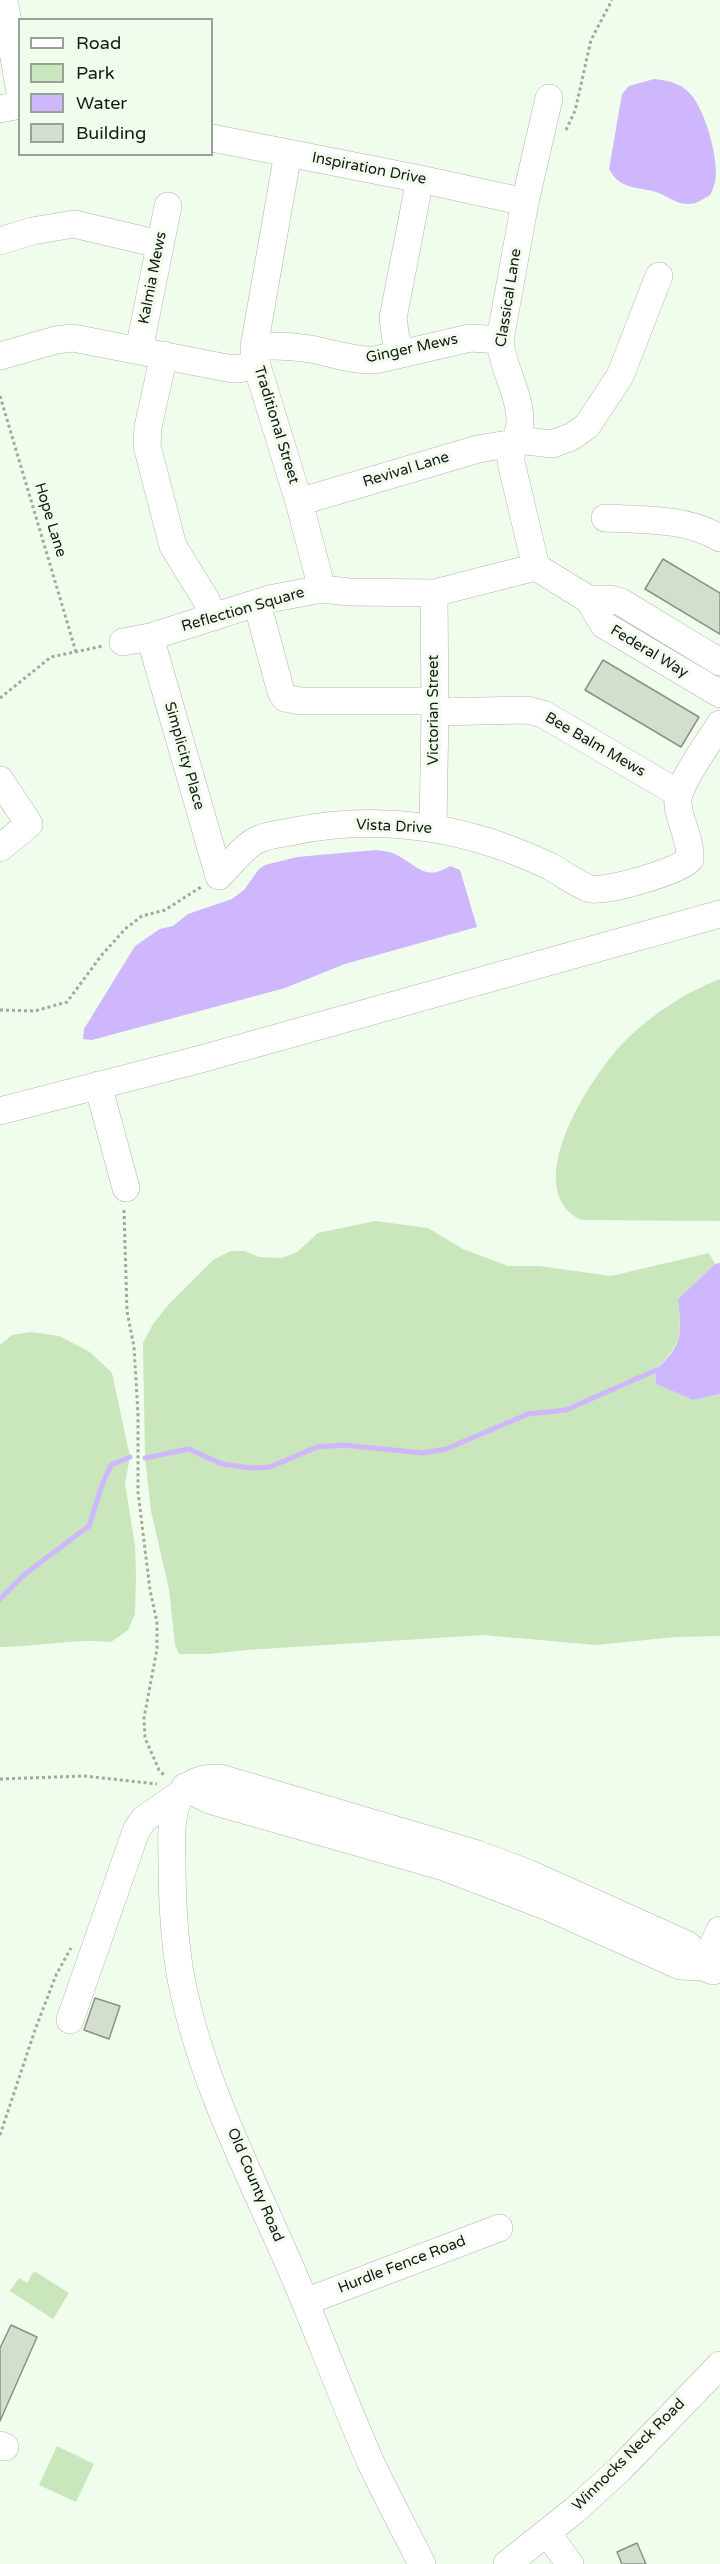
<!DOCTYPE html>
<style>
body{margin:0}
#map{position:relative;width:720px;height:2564px;overflow:hidden;background:#f0fcec;font-family:"Varela Round",sans-serif}
canvas{display:block}
.legend{position:absolute;left:18px;top:18px;width:195px;height:138px;box-sizing:border-box;background:#f0fcec;border:2px solid #99a296;margin:0;padding:8px 10px;list-style:none;font-size:18px;color:#161a14}
.legend li{display:flex;align-items:center;gap:12px;height:30px}
.legend b{width:30px;border:2px solid #99a296}
</style>
<div id="map">
<canvas width="720" height="2564"></canvas>
<ul class="legend">
<li><b style="height:8px;background:#fff"></b>Road</li>
<li><b style="height:16px;background:#c9e6bc"></b>Park</li>
<li><b style="height:16px;background:#ceb7fd"></b>Water</li>
<li><b style="height:16px;background:#d3dece"></b>Building</li>
</ul>
</div>
<script>
const c = document.querySelector('canvas').getContext('2d');
c.lineJoin = 'round';
function fill(path, color) { c.fillStyle = color; c.fill(path, 'evenodd'); }
function strokePath(path, color, width, dash) { c.strokeStyle = color; c.lineWidth = width; c.lineCap = dash ? 'butt' : 'round'; c.setLineDash(dash || []); c.stroke(path); }
function write(font, color, halo, rows, align = 'center') {
  c.font = font + ' "Varela Round",sans-serif'; c.lineWidth = 6; c.setLineDash([]); c.textBaseline = 'middle'; c.strokeStyle = halo; c.fillStyle = color; for (const [text, x, y, turn = 0] of rows) {
    c.save(); c.translate(x, y); c.rotate((+turn || 0) * Math.PI / 180); c.textAlign = isNaN(turn) ? turn : align; if (halo) c.strokeText(text, 0, 0); c.fillText(text, 0, 0); c.restore();
  }
}
const green = new Path2D(`
 M720 979V1221L581 1220C516 1188 594 1071 627 1039 654 1013 686 992 720 979Z
 M375 1221 428 1228 463 1249 508 1266H539L611 1276 709 1253 715 1264 678 1299C682 1335 682 1344 655 1370L656 1384 693 1400 720 1394V1636L676 1637 596 1645 483 1635 247 1650 209 1654H179L175 1645 169 1589 151 1511 145 1458 143 1343 153 1324 169 1304 213 1260 231 1251H244L259 1257 282 1258 297 1252 318 1233Z
 M31 1332 59 1336 90 1352 112 1373 130 1457 125 1483 135 1546 136 1577 135 1614 128 1630 111 1642C74 1638 37 1647 0 1647V1345L12 1335Z
 M34 2271 69 2293 53 2319 10 2291 19 2278 27 2283Z
 M57 2446 94 2464 76 2502 39 2485Z`);
const water = new Path2D(`
 M654 79C665 80 676 82 685 89 704 102 720 161 715 182 714 186 712 191 710 195 703 199 697 204 688 204 675 204 665 194 653 191 634 187 619 188 609 169L622 94 629 86Z
 M376 850C384 851 393 852 399 856 418 867 426 881 450 866L460 870 477 927 345 964 285 988 92 1040 83 1039 84 1029 135 946 160 929 173 926 188 914 232 899 244 890 259 869 265 865 297 857Z
 M720 1263V1394L693 1400 656 1384 655 1370C683 1346 682 1334 678 1299L715 1264Z`);
const stream = new Path2D(`
 M145 1458 189 1449 222 1464 252 1468 270 1467 317 1447 343 1445 423 1453 446 1449 528 1414 566 1410 656 1370
 M0 1599 25 1574 89 1526 102 1485 111 1465 130 1457`);
const building = new Path2D(`
 M663 559 720 593V634L645 589Z
 M603 660 699 717 681 747 585 690Z
 M95 1998 120 2006 109 2039 84 2030Z
 M11 2325 37 2337 0 2421V2348Z
 M637 2543 646 2564H622L617 2552Z`);
const path = new Path2D(`
 M566 130 575 111 591 40 612 0
 M0 396 76 652
 M0 698 51 657 103 646
 M0 1010 35 1011 67 1002 101 956 125 929 142 916 165 910 201 887
 M124 1210 127 1311 134 1347 138 1415V1492L150 1590 157 1622V1649L144 1718 145 1738 159 1770 165 1776
 M0 1779 84 1776 157 1784
 M0 2135 35 2030 56 1975 71 1948`);
const minor = new Path2D(`
 M4 0 20 92
 M0 109 20 105
 M212 138 420 179 525 202
 M288 153 254 347V356L299 502 322 589
 M0 241 32 231 74 224 159 244
 M254 347C273 345 292 346 310 349 333 353 352 361 375 360L470 338 500 340
 M139 350 168 206
 M404 353 396 340 393 318 420 179
 M164 355 148 427 147 446 173 546 205 598 214 617
 M0 356 56 340 73 338 227 368 238 369 257 365
 M299 502 478 449 526 441 552 444 571 437 587 426 620 376 659 276
 M605 518C645 520 685 518 720 538
 M536 567 511 462C510 447 520 435 520 421 520 393 502 368 500 340L525 202 549 98
 M536 567 588 599 604 625 720 694
 M588 599H610L621 602 720 662
 M257 603 281 692 285 698 300 701H435
 M150 637 219 876
 M123 642 150 637 269 599 306 592 322 589 349 592 434 593 536 567
 M435 712 527 710 543 714 678 793
 M0 780 29 824 0 848
 M433 828 435 712 434 593
 M219 876C230 865 241 849 255 841 265 835 279 834 290 832 364 816 443 823 514 851 527 856 539 861 551 867 564 874 577 885 591 889 607 892 681 871 690 859 691 840 680 823 678 805 675 787 710 741 720 724
 M98 1085 126 1188
 M0 1111 201 1059 720 914
 M185 1787 209 1800 441 1866 548 1907 680 1966 703 1967 713 1971
 M703 1967 720 1930
 M70 2020 136 1831 144 1819 179 1795
 M305 2302 499 2228
 M0 2445 5 2447
 M547 2533 570 2564
 M422 2564C405 2530 387 2497 371 2463 344 2402 321 2339 295 2278 253 2180 199 2079 180 1973 174 1936 172 1898 172 1860 171 1821 169 1776 220 1778L477 1854 528 1873 688 1945 703 1967
 M507 2564 575 2510 619 2470 720 2365`);
const streetNames = [
 ["Inspiration Drive",369,169,11],
 ["Kalmia Mews",153,278,-79],
 ["Classical Lane",509,298,-81],
 ["Ginger Mews",412,349,-12],
 ["Traditional Street",276,425,73],
 ["Revival Lane",406,470,-17],
 ["Hope Lane",50,520,73],
 ["Reflection Square",243,610,-16],
 ["Federal Way",649,652,31],
 ["Victorian Street",434,710,-90],
 ["Bee Balm Mews",595,745,30],
 ["Simplicity Place",184,756,74],
 ["Vista Drive",394,827,3],
 ["Old County Road",255,2185,67],
 ["Hurdle Fence Road",402,2265,-21],
 ["Winnocks Neck Road",629,2455,-45]
];
fill(green, '#c9e6bc');
fill(water, '#ceb7fd');
strokePath(stream, '#ceb7fd', 5);
fill(building, '#d3dece');
strokePath(building, '#8a9486', 1.5);
strokePath(minor, '#adb8a9', 28);
strokePath(path, '#a1aa9e', 3, [3, 3]);
strokePath(minor, '#fff', 27);
write('15px', '#161a14', '#f0fcec', streetNames);
</script>
